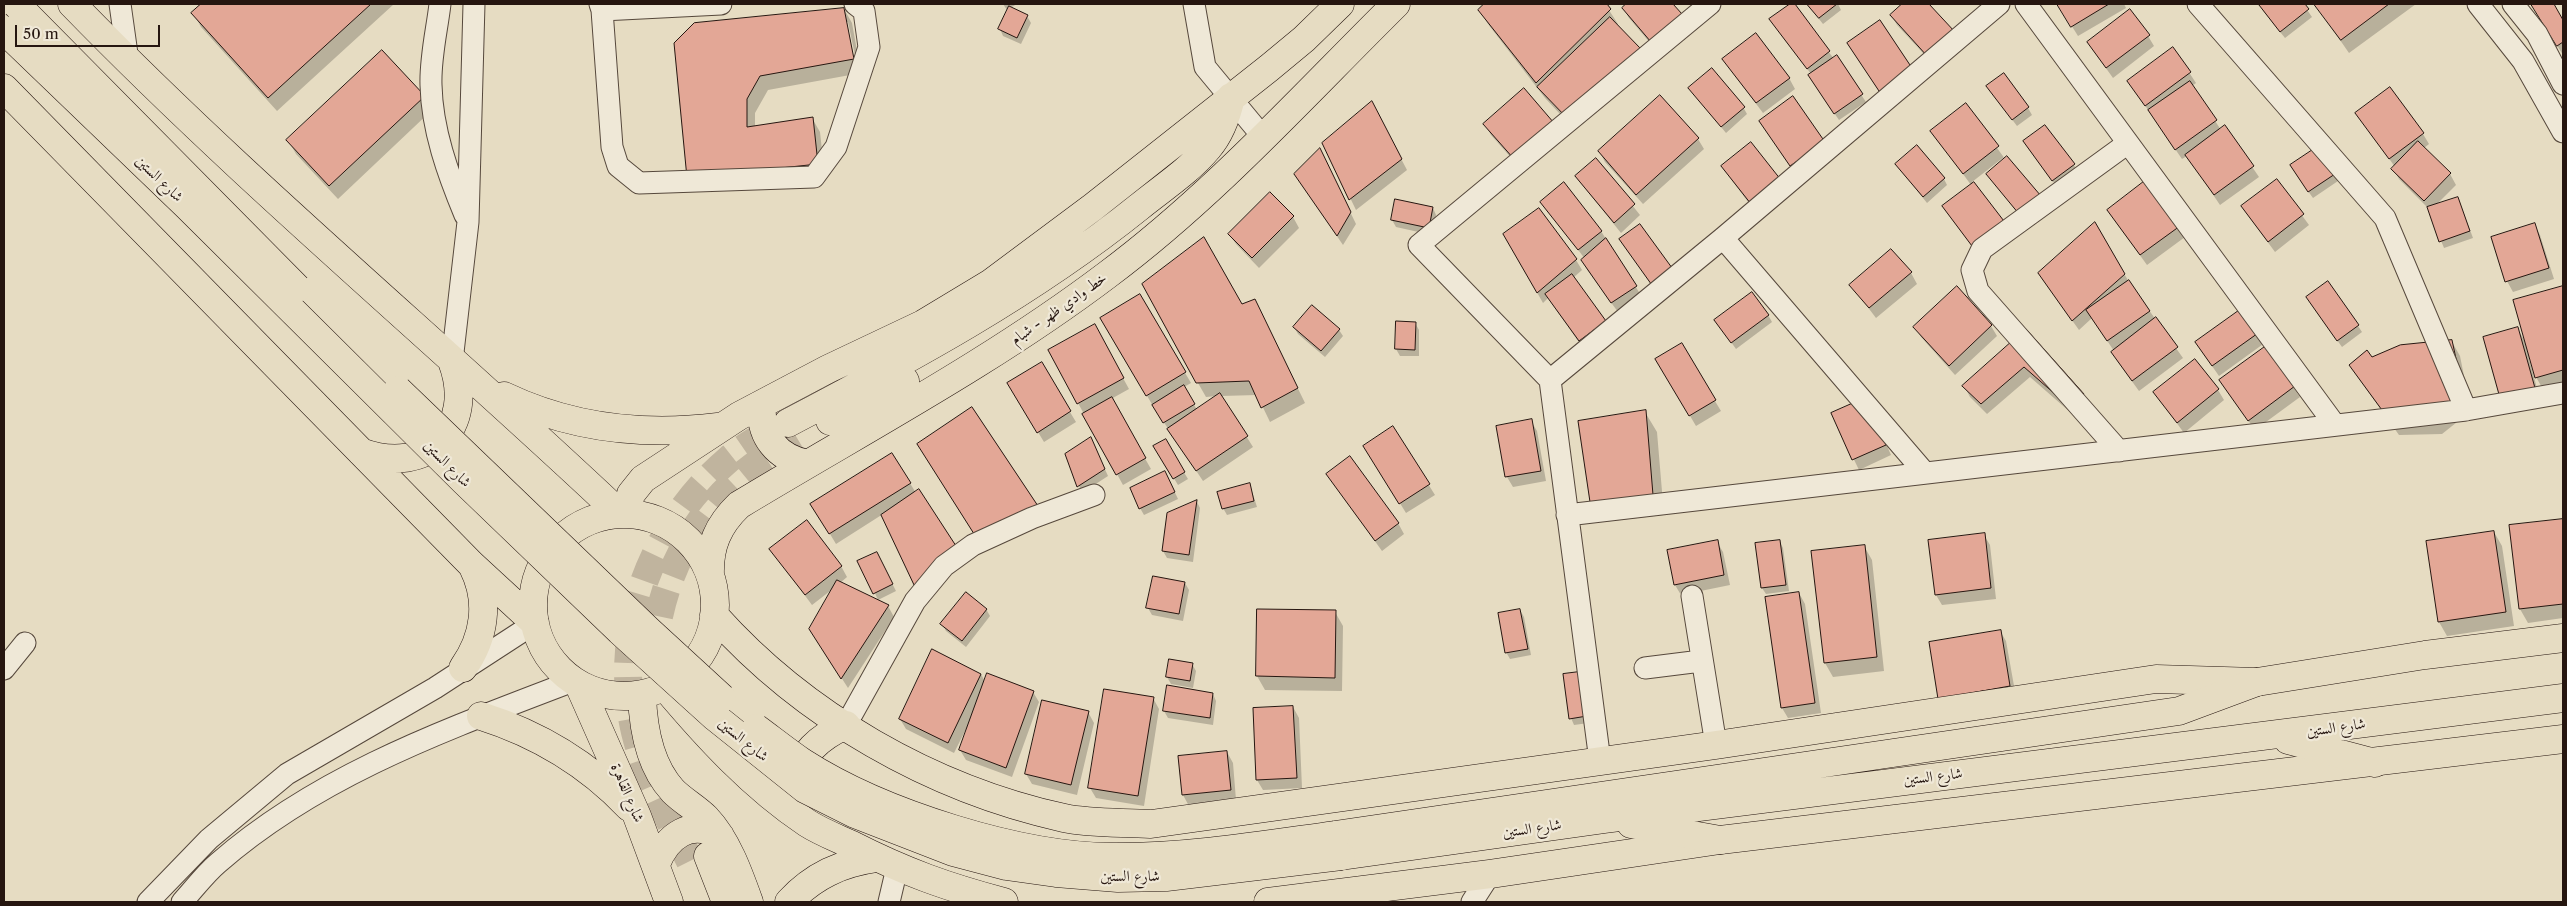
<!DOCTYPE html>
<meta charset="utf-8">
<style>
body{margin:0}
#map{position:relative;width:2567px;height:906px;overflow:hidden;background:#e6dcc2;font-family:"Libre Caslon Text",serif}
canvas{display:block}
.frame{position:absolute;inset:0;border:5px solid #261610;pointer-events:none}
.scale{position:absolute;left:15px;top:25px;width:145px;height:22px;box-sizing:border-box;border:2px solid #261610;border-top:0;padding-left:6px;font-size:15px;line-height:18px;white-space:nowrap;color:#261610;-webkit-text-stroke:4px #efe8d7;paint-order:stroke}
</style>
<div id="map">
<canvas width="2567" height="906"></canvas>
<div class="frame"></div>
<div class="scale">50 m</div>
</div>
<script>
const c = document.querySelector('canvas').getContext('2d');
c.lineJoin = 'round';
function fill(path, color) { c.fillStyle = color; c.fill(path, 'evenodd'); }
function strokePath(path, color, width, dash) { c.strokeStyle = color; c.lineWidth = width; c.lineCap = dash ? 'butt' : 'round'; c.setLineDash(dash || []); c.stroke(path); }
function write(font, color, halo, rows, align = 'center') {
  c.font = font + ' "Libre Caslon Text",Amiri,serif'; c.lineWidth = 4.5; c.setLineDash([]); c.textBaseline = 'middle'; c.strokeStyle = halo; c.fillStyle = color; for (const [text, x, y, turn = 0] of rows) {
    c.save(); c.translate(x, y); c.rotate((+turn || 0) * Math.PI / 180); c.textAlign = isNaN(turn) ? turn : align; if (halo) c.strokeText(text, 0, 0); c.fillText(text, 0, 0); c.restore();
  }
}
const shadow = new Path2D(`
 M203 4H394L277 111 201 27 193 13Z
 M1003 4H1017L1010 8 1027 16 1031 23 1021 44 1003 36 1000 29 1009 8 1007 10Z
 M1486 4H1605L1618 24 1616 25 1639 49 1645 60 1574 129 1545 98 1488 24 1480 10Z
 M1628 4H1671L1681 15 1657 51 1629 18 1623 8Z
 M1793 4 1834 59 1836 57 1866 102 1839 120 1813 82 1811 74 1771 20Z
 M1807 4H1838L1841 10 1823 24Z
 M1903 4H1927L1954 33 1935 66 1897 25 1891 15Z
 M2058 4H2124L2126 8 2078 36Z
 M2263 4H2303L2312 17 2285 38 2264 12 2261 6Z
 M2315 4H2416L2349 53Z
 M2532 4H2552L2563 22V55Z
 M844 9 852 23 861 73 768 90 755 113V127L812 118 820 132 825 178 696 192 675 43ZM846 22H848L857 65H854Z
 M2148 36 2154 46 2113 78 2088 43Z
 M2173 48 2196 83 2192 86 2221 130 2225 127 2259 177 2220 205 2187 156 2182 159 2135 91Z
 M381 52 432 110 338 199 296 154 288 140Z
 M1730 69 1789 78 1795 89 1763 113Z
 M1690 89 1743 107 1747 114 1726 133Z
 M1524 90 1521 169 1491 135 1485 125Z
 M1992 93 2028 108 2032 115 2017 126Z
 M1966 105 2005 159 2024 220 1988 174 2005 159 2004 157 1972 182 2006 226 1982 259 1944 206 1971 185 1932 131Z
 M1377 113 1407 170 1356 210 1324 144Z
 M2357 113 2423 134 2429 144 2424 148 2450 174 2456 185 2435 206 2458 198 2473 238 2444 248 2428 208 2399 179 2393 169 2395 167Z
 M1698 139 1704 149 1643 204 1605 162 1599 151Z
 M1751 144 1757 214 1722 167Z
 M2028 148 2074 165 2077 172 2057 187Z
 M1320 150 1356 224 1343 245 1302 185Z
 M1596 160 1640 215 1621 233 1576 177Z
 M1896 164 1944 179 1947 185 1927 203Z
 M2295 173 2334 175 2338 181 2313 198Z
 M2276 180 2309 225 2275 252 2242 207Z
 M2146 182 2185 237 2147 265 2108 211Z
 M1270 193 1293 217 1299 228 1259 268 1236 244 1229 234Z
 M1542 202 1601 231 1642 297 1618 312 1588 271 1582 261 1585 259Z
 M1433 208 1436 215 1432 235 1396 227 1392 220Z
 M2095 224 2129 282 2183 358 2139 391 2118 362 2112 352 2114 351 2092 318 2079 330 2039 274Z
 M2534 224 2540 235 2554 279 2513 292 2507 281Z
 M1504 234 1576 260 1582 270 1573 278 1605 321 1585 351 1548 298 1543 303Z
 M1911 273 1917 284 1876 318 1851 285Z
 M2563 287V386L2544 391 2536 377 2531 358 2529 359 2540 399 2507 408 2517 328 2526 343 2515 301Z
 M1957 288 1991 326 1997 336 1955 375 1921 337 1915 327Z
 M1140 296 1191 383 1184 387 1197 410 1217 396 1206 397 1198 383 1262 315 1305 403 1270 422 1257 395 1221 396 1253 447 1203 481 1153 406 1102 319Z
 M2311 304 2358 326 2362 332 2342 347Z
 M2244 309 2266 342 2219 376 2196 343Z
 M1768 315 1772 322 1736 349 1716 321Z
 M1415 323 1419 330V356H1400L1396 349Z
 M1294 327 1339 330 1343 336 1325 357 1298 334Z
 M2026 331 2078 419 2030 377 1987 414 1970 397 1964 386Z
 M1100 336 1129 389 1111 399 1151 469 1123 485 1078 403Z
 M2452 342 2460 356 2471 411 2442 434 2399 435 2350 366 2372 358Z
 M1681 345 1721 411 1696 426 1657 360Z
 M2266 347 2300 397 2255 430 2227 391Z
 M1041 364 1076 422 1044 442 1009 384Z
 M2218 390 2224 400 2184 433 2155 393Z
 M1871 410 1891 455 1859 470 1832 414Z
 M1645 412 1657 432 1664 515 1603 522Z
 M1531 421 1537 431 1546 481 1513 487 1507 477Z
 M1393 428 1435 495 1406 513 1371 456Z
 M1165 441 1188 479 1178 485 1155 447Z
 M1094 445 1108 476 1082 493 1066 455Z
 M892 454 916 493 836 544 818 514Z
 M1327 474 1398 523 1404 534 1382 551Z
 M1169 480 1178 499 1144 515 1140 508Z
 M1250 485 1257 507 1227 515 1223 508Z
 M1197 502 1200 508 1193 562 1167 558 1163 551Z
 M2563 520V618L2528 623 2520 609 2510 527Z
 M2494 532 2502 546 2514 626 2447 636 2439 622Z
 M1984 535 1990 545 1996 599 1942 605 1936 595 1930 541Z
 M1717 542 1723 552 1730 585 1681 595 1675 585Z
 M1780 542 1783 548 1789 591 1766 594 1762 588Z
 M1864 546 1872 560 1884 671 1833 677 1825 663Z
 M771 550 841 566 847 577 840 583 888 606 894 617 848 688 817 640 834 588 812 605Z
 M880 560 896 591 878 600 875 593Z
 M1185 583 1189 590 1183 621 1152 615 1148 608Z
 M1799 593 1805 604 1821 713 1788 718 1782 708 1766 598Z
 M986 609 990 616 966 647 946 631 942 624Z
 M1258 610 1335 612 1343 626 1342 691 1265 690 1257 676Z
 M1520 610 1524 617 1531 655 1510 659 1506 652Z
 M2000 631 2006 641 2016 697 1946 709Z
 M1192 664 1196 671 1193 688 1171 684 1167 677Z
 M981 674 985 682 1033 692 1039 702 1012 777 966 760 960 750 967 730 966 729 954 753 906 729 900 719Z
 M1564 675 1596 722 1574 725 1571 718Z
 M1213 694 1216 701 1213 725 1168 718 1164 711Z
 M1153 698 1159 709 1144 806 1096 798 1090 788Z
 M1293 707 1299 718 1302 788 1263 790 1257 780Z
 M1088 712 1094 723 1077 795 1032 784 1026 774Z
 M1227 752 1233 763 1236 800 1189 806 1183 795 1179 757Z`);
const building = new Path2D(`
 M201 4H371L268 98 191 13Z
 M1484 4H1607L1611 9 1536 83 1478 10Z
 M1626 4H1673L1682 14 1651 42 1622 8Z
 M1790 4H1795L1830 51 1807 69 1769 19Z
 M1807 4H1837L1819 18Z
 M1902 4H1929L1955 32 1928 57 1890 15Z
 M2057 4H2109L2071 27Z
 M2261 4H2305L2309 9 2280 32 2259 5Z
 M2314 4H2389L2341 40Z
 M2531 4H2554L2563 20V42L2557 46Z
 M1009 6 1028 15 1017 38 998 29Z
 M844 8 854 59 760 76 747 99V127L813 117 818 164 687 178 674 43 694 23Z
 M2130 9 2150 35 2106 68 2087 42Z
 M1610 17 1640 48 1568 119 1537 87Z
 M1880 20 1914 71 1881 94 1847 43Z
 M1756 33 1790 78 1756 103 1722 59Z
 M2173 47 2191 72 2145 106 2127 81Z
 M382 50 425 96 329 186 286 140Z
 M1837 55 1863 94 1834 114 1808 75Z
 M1712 68 1745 107 1721 127 1688 88Z
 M2004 73 2029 107 2012 120 1986 86Z
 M2190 81 2217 120 2175 150 2148 110Z
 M2390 87 2424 133 2389 159 2355 113Z
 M1524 88 1554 123 1514 159 1483 124Z
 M1660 95 1699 138 1636 195 1598 151Z
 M1793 96 1825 142 1790 166 1759 121Z
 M1372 101 1402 159 1349 200 1322 143Z
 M1966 103 1999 146 1963 174 1930 131Z
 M2045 125 2075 164 2052 181 2023 141Z
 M2225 125 2254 166 2214 195 2185 155Z
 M2418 141 2451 173 2424 201 2391 169Z
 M1751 142 1781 180 1751 204 1721 166Z
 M1917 145 1945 178 1923 197 1895 164Z
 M2317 147 2335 174 2308 192 2290 165Z
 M1320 148 1351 212 1337 236 1294 174Z
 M2007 156 2041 196 2019 214 1986 174Z
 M1596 158 1635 204 1614 223 1575 176Z
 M2277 179 2304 214 2268 242 2241 206Z
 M2146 180 2180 226 2140 255 2107 210Z
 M1564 182 1602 231 1578 250 1540 202Z
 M1974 182 2007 225 1975 250 1942 206Z
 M1270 192 1294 216 1252 258 1228 234Z
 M2458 197 2470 231 2439 242 2427 207Z
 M1395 199 1433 207 1429 228 1391 220Z
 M1539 208 1577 259 1537 293 1503 234Z
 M2095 222 2125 274 2072 321 2038 273Z
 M2535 223 2549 268 2505 282 2491 237Z
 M1640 224 1675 272 1654 288 1619 239Z
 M1204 237 1242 304 1255 299 1298 388 1261 408 1249 381 1196 383 1142 284Z
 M1606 238 1637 286 1611 303 1581 260Z
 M1891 249 1912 272 1869 308 1849 285Z
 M1572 274 1606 321 1579 341 1545 294Z
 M2129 280 2150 311 2107 341 2086 310Z
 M2328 281 2359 325 2337 341 2306 297Z
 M1957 286 1992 325 1949 366 1913 327Z
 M2563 286V370L2535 378 2513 300Z
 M1752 292 1769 315 1731 343 1714 320Z
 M1140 294 1186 372 1146 396 1100 318Z
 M1312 305 1340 329 1321 351 1293 327Z
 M2244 307 2261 331 2212 366 2195 342Z
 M2156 317 2178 347 2132 381 2111 352Z
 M1396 321 1416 322 1415 350 1395 349Z
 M1095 324 1124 378 1077 404 1048 350Z
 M2518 327 2535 388 2500 398 2483 337Z
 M2026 329 2084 394 2072 409 2024 367 1981 404 1962 386Z
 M2452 340 2464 396 2434 420 2390 421 2349 365 2367 350 2372 357 2400 345Z
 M1682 343 1716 400 1689 416 1655 359Z
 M2266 346 2295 386 2248 421 2219 380Z
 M2195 359 2219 389 2177 423 2153 392Z
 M1042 362 1071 411 1037 433 1007 383Z
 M1184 385 1195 404 1163 423 1152 405Z
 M1220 393 1248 436 1196 471 1167 429Z
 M1112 397 1146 458 1116 475 1082 414Z
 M1865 398 1886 445 1852 460 1831 413Z
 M972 407 1040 509 976 537 917 444Z
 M1646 410 1653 495 1590 502 1578 421Z
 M1532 419 1541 471 1505 477 1496 426Z
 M1393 426 1430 484 1399 504 1363 446Z
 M1091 437 1105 469 1077 487 1065 454Z
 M1166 439 1185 472 1173 479 1153 446Z
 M892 453 911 483 829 534 810 504Z
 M1350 456 1399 523 1375 541 1326 474Z
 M1165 471 1175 492 1139 509 1130 488Z
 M1250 483 1254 501 1222 509 1217 492Z
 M919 489 958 549 915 587 881 515Z
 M1197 500 1189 555 1162 551 1167 513Z
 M2563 519V604L2519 609 2509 525Z
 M807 520 842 566 805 595 769 549Z
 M2494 531 2506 612 2438 622 2426 541Z
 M1985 533 1991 588 1935 595 1928 540Z
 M1718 540 1724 575 1674 585 1667 550Z
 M1780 540 1786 585 1761 588 1755 543Z
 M1865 545 1877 657 1824 663 1811 551Z
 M877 552 893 584 873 594 857 561Z
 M1153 576 1185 582 1179 614 1146 608Z
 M837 580 889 605 841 679 809 629Z
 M966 592 987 609 962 641 940 624Z
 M1799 592 1815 703 1781 708 1765 597Z
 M1257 609 1336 610 1335 678 1256 676Z
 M1520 609 1528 649 1505 653 1498 613Z
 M2001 630 2010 686 1938 699 1929 642Z
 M932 649 981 674 948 743 899 719Z
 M1169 659 1193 663 1190 681 1166 677Z
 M1587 671 1593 715 1569 719 1563 674Z
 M987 673 1034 691 1006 768 959 750Z
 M1167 685 1213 693 1210 718 1163 711Z
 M1104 689 1154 697 1138 796 1088 788Z
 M1042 700 1089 711 1071 785 1025 774Z
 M1293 706 1297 778 1256 780 1253 708Z
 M1227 751 1231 790 1182 795 1178 756Z`);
const majorTunnel = new Path2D(`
 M654 658C656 588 691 516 746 472 762 459 779 449 797 438
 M690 861C669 819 646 778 635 732 611 631 651 526 729 459 746 445 766 434 786 423`);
const minor = new Path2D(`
 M120 4 128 61
 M440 4C437 30 430 58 431 85 432 130 448 174 465 215
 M600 4 602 10 612 147 618 166 639 183 814 177 836 147 869 47 864 11 855 4
 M1194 4 1205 67 1263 137
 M2026 4 2335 425
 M2198 4 2385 218 2466 410
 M2478 4 2523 61 2563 132
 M2513 4 2537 34 2563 84
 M602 10 721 4
 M1723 238 1925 473
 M452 361 468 222 474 4
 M1550 380 1419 245 1710 4
 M2119 451 1978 291 1972 270 1982 249 2128 143
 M1567 515 2466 410 2563 393
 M1692 596 1716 745
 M1645 668 1701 661
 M4 669 25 643
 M846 725 915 601 944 566 973 545 1032 518 1094 495
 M1600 761 1550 380 1723 238 1999 4
 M148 902 209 839 287 774 435 688 535 623
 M182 902C194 889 205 874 218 863 320 774 448 729 573 681
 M889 902 897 868
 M1472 902 1490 874`);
const major = new Path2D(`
 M72 4C246 183 438 342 619 513
 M4 88 471 564 535 623
 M504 396C571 428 645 436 718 427
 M762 404C759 436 777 458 808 464
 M830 421 905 381
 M788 423C910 359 1031 294 1139 207 1161 189 1189 171 1208 148 1220 134 1227 115 1231 97
 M361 452C428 477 477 427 452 361
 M626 513 631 494 643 479 739 416 828 369 923 324 991 283 1093 207 1269 68 1304 39 1340 4
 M533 605a91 91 0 1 1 182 0a91 91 0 1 1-182 0Z
 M710 575C709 546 718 525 739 505 863 430 992 362 1107 275 1213 196 1303 96 1396 4
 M714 615C804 716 932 789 1064 818 1092 824 1123 822 1151 824L1716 745 2156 679 2257 682
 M463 668C485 637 490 601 473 567
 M579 685 637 816 669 902
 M665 687C707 737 753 787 807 823 821 832 837 838 852 845 905 872 947 887 1004 902
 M642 695C643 728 649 765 673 791 683 801 696 808 706 818 727 840 739 874 749 902
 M481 716C538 734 587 763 629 807
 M792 783C801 754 819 737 846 725
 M708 856 726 902
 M656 864C667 836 691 818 720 836
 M789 902C813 876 841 863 877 858
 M1268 902 1490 874 1720 840 2563 739`);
const highway = new Path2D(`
 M2288 740 2375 763
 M1631 824 1720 840
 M1335 835 2179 711 2257 682 2425 655 2563 638
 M1341 856 1605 819 2563 698`);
const highwayBridge = new Path2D(`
 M16 4 297 288
 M4 30 187 206 464 481 620 631 715 717 805 789 855 814 953 852 1006 866 1056 873 1118 878 1166 877 1341 856
 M398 390 648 630 722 698
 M756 728C771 739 786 751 802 762 881 813 1022 858 1117 857 1190 857 1262 845 1335 835`);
const streetNames = [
 ["شارع الستين",159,179,44],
 ["خط وادي ظهر - شبام",1059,309,-35],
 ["شارع الستين",447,464,45],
 ["شارع الستين",2336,728,-8],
 ["شارع الستين",743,740,39],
 ["شارع الستين",1933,777,-7],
 ["شارع القاهرة",627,793,67],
 ["شارع الستين",1532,829,-8],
 ["شارع الستين",1130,877]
];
fill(shadow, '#0003');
fill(building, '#e3a796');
strokePath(building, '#261610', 1);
strokePath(majorTunnel, '#c0b49e', 28, [28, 14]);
strokePath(minor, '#56483c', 23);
strokePath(major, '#261610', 29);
strokePath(highway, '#261610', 29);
strokePath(minor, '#efe8d7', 21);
strokePath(major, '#e6dcc2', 28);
strokePath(highway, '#e6dcc2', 28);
strokePath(highwayBridge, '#261610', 29, []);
strokePath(highwayBridge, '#e6dcc2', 28);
write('15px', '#261610', '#efe8d7', streetNames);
</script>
